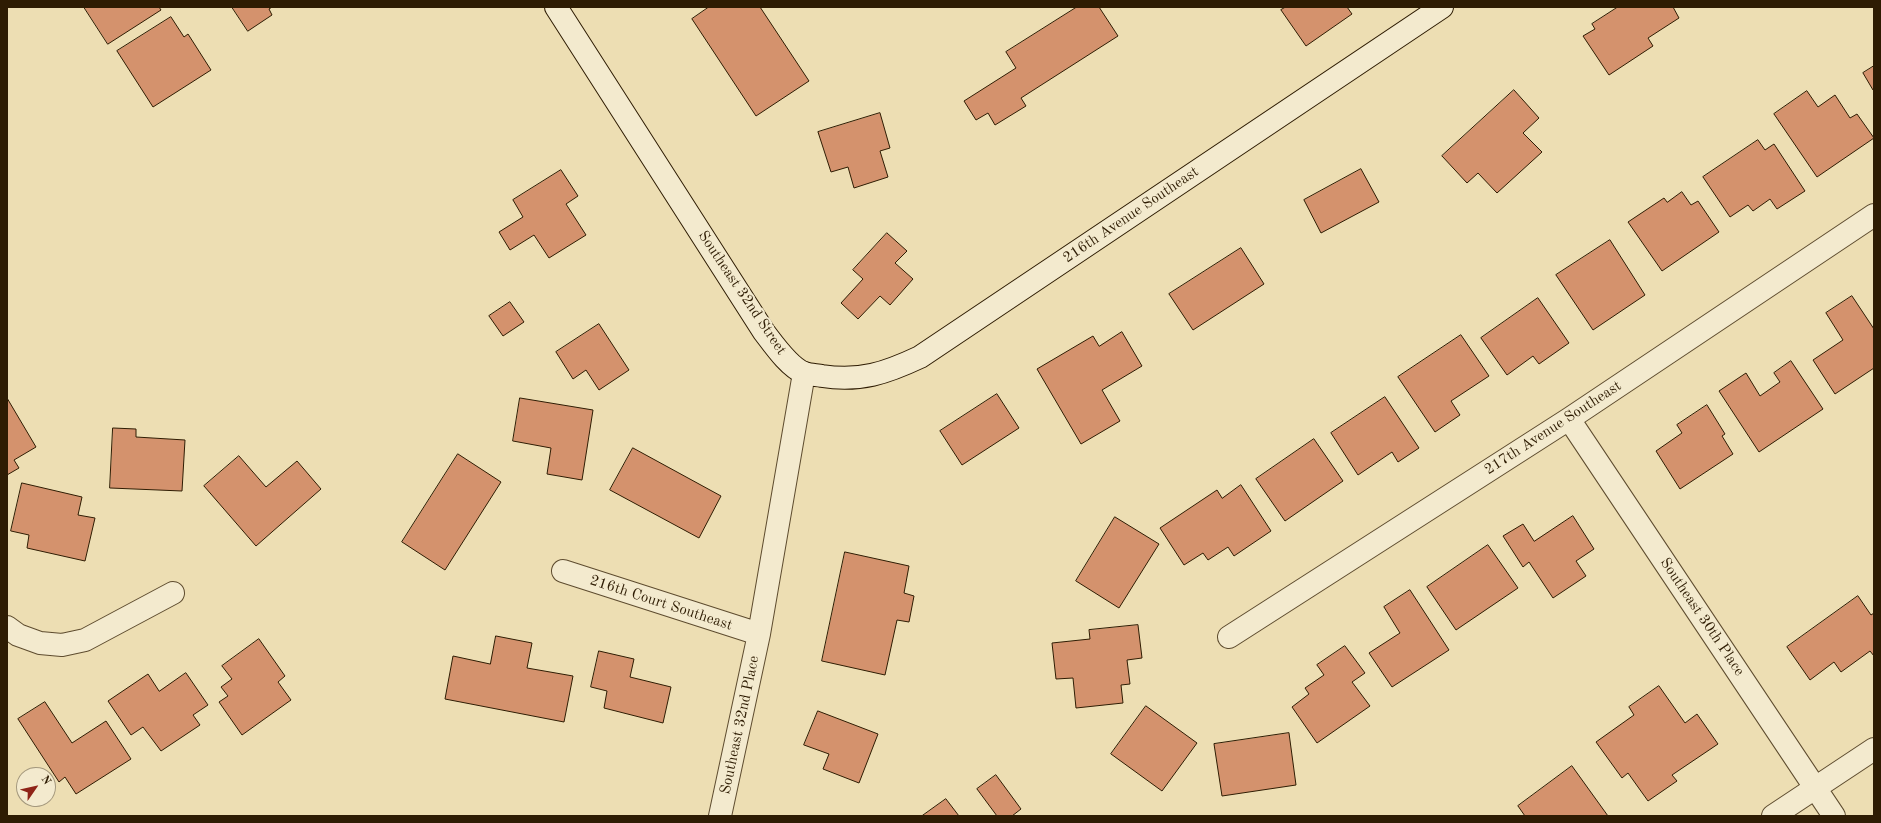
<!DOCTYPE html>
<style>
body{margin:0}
#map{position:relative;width:1881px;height:823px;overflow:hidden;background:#eddeb3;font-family:"Old Standard TT",serif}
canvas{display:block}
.frame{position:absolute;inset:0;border:8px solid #2e1c03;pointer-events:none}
.north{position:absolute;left:16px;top:767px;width:40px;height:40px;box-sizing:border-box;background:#f3eace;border:1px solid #a4987d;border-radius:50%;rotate:56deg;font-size:11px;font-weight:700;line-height:16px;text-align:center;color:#2e1c03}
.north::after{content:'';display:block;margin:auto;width:14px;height:18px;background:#8f2418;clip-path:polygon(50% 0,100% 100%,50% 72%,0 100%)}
</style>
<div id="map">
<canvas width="1881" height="823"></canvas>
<div class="frame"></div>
<div class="north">N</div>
</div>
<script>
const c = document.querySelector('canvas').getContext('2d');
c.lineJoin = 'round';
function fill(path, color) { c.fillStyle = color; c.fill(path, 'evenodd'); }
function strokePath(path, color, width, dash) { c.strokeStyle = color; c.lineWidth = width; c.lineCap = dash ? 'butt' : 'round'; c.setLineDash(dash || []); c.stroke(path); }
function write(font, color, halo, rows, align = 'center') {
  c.font = font + ' "Old Standard TT",serif'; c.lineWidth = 4; c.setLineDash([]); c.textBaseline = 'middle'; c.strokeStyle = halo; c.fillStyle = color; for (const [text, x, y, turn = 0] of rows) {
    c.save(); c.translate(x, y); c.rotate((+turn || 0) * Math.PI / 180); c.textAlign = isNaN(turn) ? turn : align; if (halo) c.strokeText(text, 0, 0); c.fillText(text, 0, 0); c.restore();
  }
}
const building = new Path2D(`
 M84 7H159L161 10 108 44Z
 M232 7H272L269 9 272 15 248 31Z
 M709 7H760L809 81 756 116 692 19Z
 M1077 7H1099L1118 36 1021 98 1026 106 995 125 988 113 976 120 964 101 1016 68 1006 52Z
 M1286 7H1347L1352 14 1306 46 1281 10Z
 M1618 7H1673L1679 18 1648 38 1653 46 1609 75 1583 36 1595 29 1592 24Z
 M171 17 184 37 188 34 211 70 153 107 117 51Z
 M1874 66V90H1873L1863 73Z
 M1514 90 1539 118 1523 133 1542 152 1497 193 1478 173 1467 183 1442 156Z
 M1807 91 1818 107 1835 95 1850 118 1857 114 1874 138 1817 177 1774 114Z
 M880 113 890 148 880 151 888 177 854 188 848 167 831 172 818 132Z
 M1758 140 1765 150 1774 144 1805 191 1777 209 1770 199 1753 211 1748 205 1730 217 1703 177Z
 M1361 169 1379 202 1321 233 1304 200Z
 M561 170 578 196 566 204 586 235 549 258 534 235 510 250 499 232 523 217 513 200Z
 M1682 192 1691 205 1698 201 1719 232 1662 271 1628 222 1664 198 1667 202Z
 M887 233 907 251 895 263 913 279 890 305 880 296 858 319 841 303 863 279 853 270Z
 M1610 240 1645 295 1593 330 1556 275Z
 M1241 248 1264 284 1193 330 1169 294Z
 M1852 296 1874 329V368L1835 394 1813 360 1843 340 1826 313Z
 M1538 298 1569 343 1539 364 1533 356 1507 375 1481 338Z
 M510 302 524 322 503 336 489 316Z
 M599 324 629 370 599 390 586 370 573 379 556 352Z
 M1122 332 1142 366 1102 390 1120 421 1081 444 1037 369 1093 336 1099 346Z
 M1461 335 1489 376 1451 401 1460 415 1435 432 1398 377Z
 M1791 361 1823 409 1759 452 1719 391 1746 373 1760 396 1780 382 1774 373Z
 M997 394 1019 428 962 465 940 431Z
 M1385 397 1419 448 1398 462 1392 452 1358 475 1331 433Z
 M7 398 36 447 14 460 19 468 7 475Z
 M520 398 593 410 582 480 547 474 551 448 513 441Z
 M1707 405 1725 434 1722 436 1733 454 1680 489 1656 451 1682 433 1677 425Z
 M113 428 136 429V437L185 440 182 491 110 488Z
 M1314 439 1343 481 1285 521 1256 479Z
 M633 448 721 496 699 538 610 490Z
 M458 454 501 482 445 570 402 542Z
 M239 456 266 487 297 461 321 489 256 546 204 486Z
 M22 483 82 497 78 515 95 518 85 561 27 548 29 535 11 531Z
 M1241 485 1271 531 1234 556 1228 547 1208 560 1203 553 1184 565 1160 528 1217 490 1222 498Z
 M1573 516 1594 549 1576 561 1586 576 1553 598 1529 562 1523 567 1503 536 1523 524 1534 541Z
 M1115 517 1159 544 1119 608 1076 581Z
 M1488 545 1518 588 1456 630 1427 587Z
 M845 552 909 566 904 593 914 596 909 622 897 620 885 675 822 661Z
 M1410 590 1449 650 1392 687 1369 653 1400 633 1384 607Z
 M1858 596 1871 615 1874 613V656L1870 651 1841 672 1834 662 1810 680 1787 647Z
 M1138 625 1142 658 1127 660 1130 684 1121 685 1123 703 1076 708 1073 678 1056 679 1052 643 1090 639 1089 630Z
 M496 636 532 643 527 668 573 676 564 722 445 699 453 656 490 664Z
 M259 639 285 676 278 682 291 700 242 735 219 702 228 696 221 687 232 679 222 666Z
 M1345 646 1365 673 1352 682 1370 706 1317 743 1292 707 1309 694 1305 688 1324 675 1317 665Z
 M599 651 634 659 630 677 671 687 663 723 604 708 607 691 591 687Z
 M186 673 208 705 193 715 200 725 161 751 143 727 131 735 108 701 148 674 159 691Z
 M1659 686 1685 723 1697 714 1718 744 1672 775 1677 781 1648 801 1628 773 1622 778 1596 742 1634 715 1629 707Z
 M45 702 72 743 106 721 131 759 76 794 65 777 59 782 18 719Z
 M1146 706 1197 743 1162 791 1111 754Z
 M818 711 878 734 859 783 823 769 829 754 804 745Z
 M1289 733 1296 785 1222 796 1214 744Z
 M1572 766 1608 816H1525L1518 806Z
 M996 775 1021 809 1012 816H997L977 789Z
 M946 799 959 816H922Z`);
const street = new Path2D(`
 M1569 419 1834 816
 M563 571 759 634
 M7 627 18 635 40 643 62 645 85 640 173 593
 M1229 637 1569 419 1874 215
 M720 816 759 634 804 373
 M1773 816 1874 749`);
const secondary = new Path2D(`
 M556 7 764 332C774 345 789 367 804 373 809 375 817 375 822 376 860 382 886 373 920 357L1442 7`);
const streetNames = [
 ["216th Avenue Southeast",1131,215,-34],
 ["Southeast 32nd Street",742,293,56],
 ["217th Avenue Southeast",1553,428,-33],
 ["216th Court Southeast",661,603,18],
 ["Southeast 30th Place",1702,617,56],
 ["Southeast 32nd Place",740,725,-78]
];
fill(building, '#d4926d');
strokePath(building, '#2e1c03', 1);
strokePath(street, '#5e4c2f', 24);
strokePath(secondary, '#2e1c03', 24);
strokePath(street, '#f3eace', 22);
strokePath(secondary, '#f3eace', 22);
write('15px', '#2e1c03', '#f3eace', streetNames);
</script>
